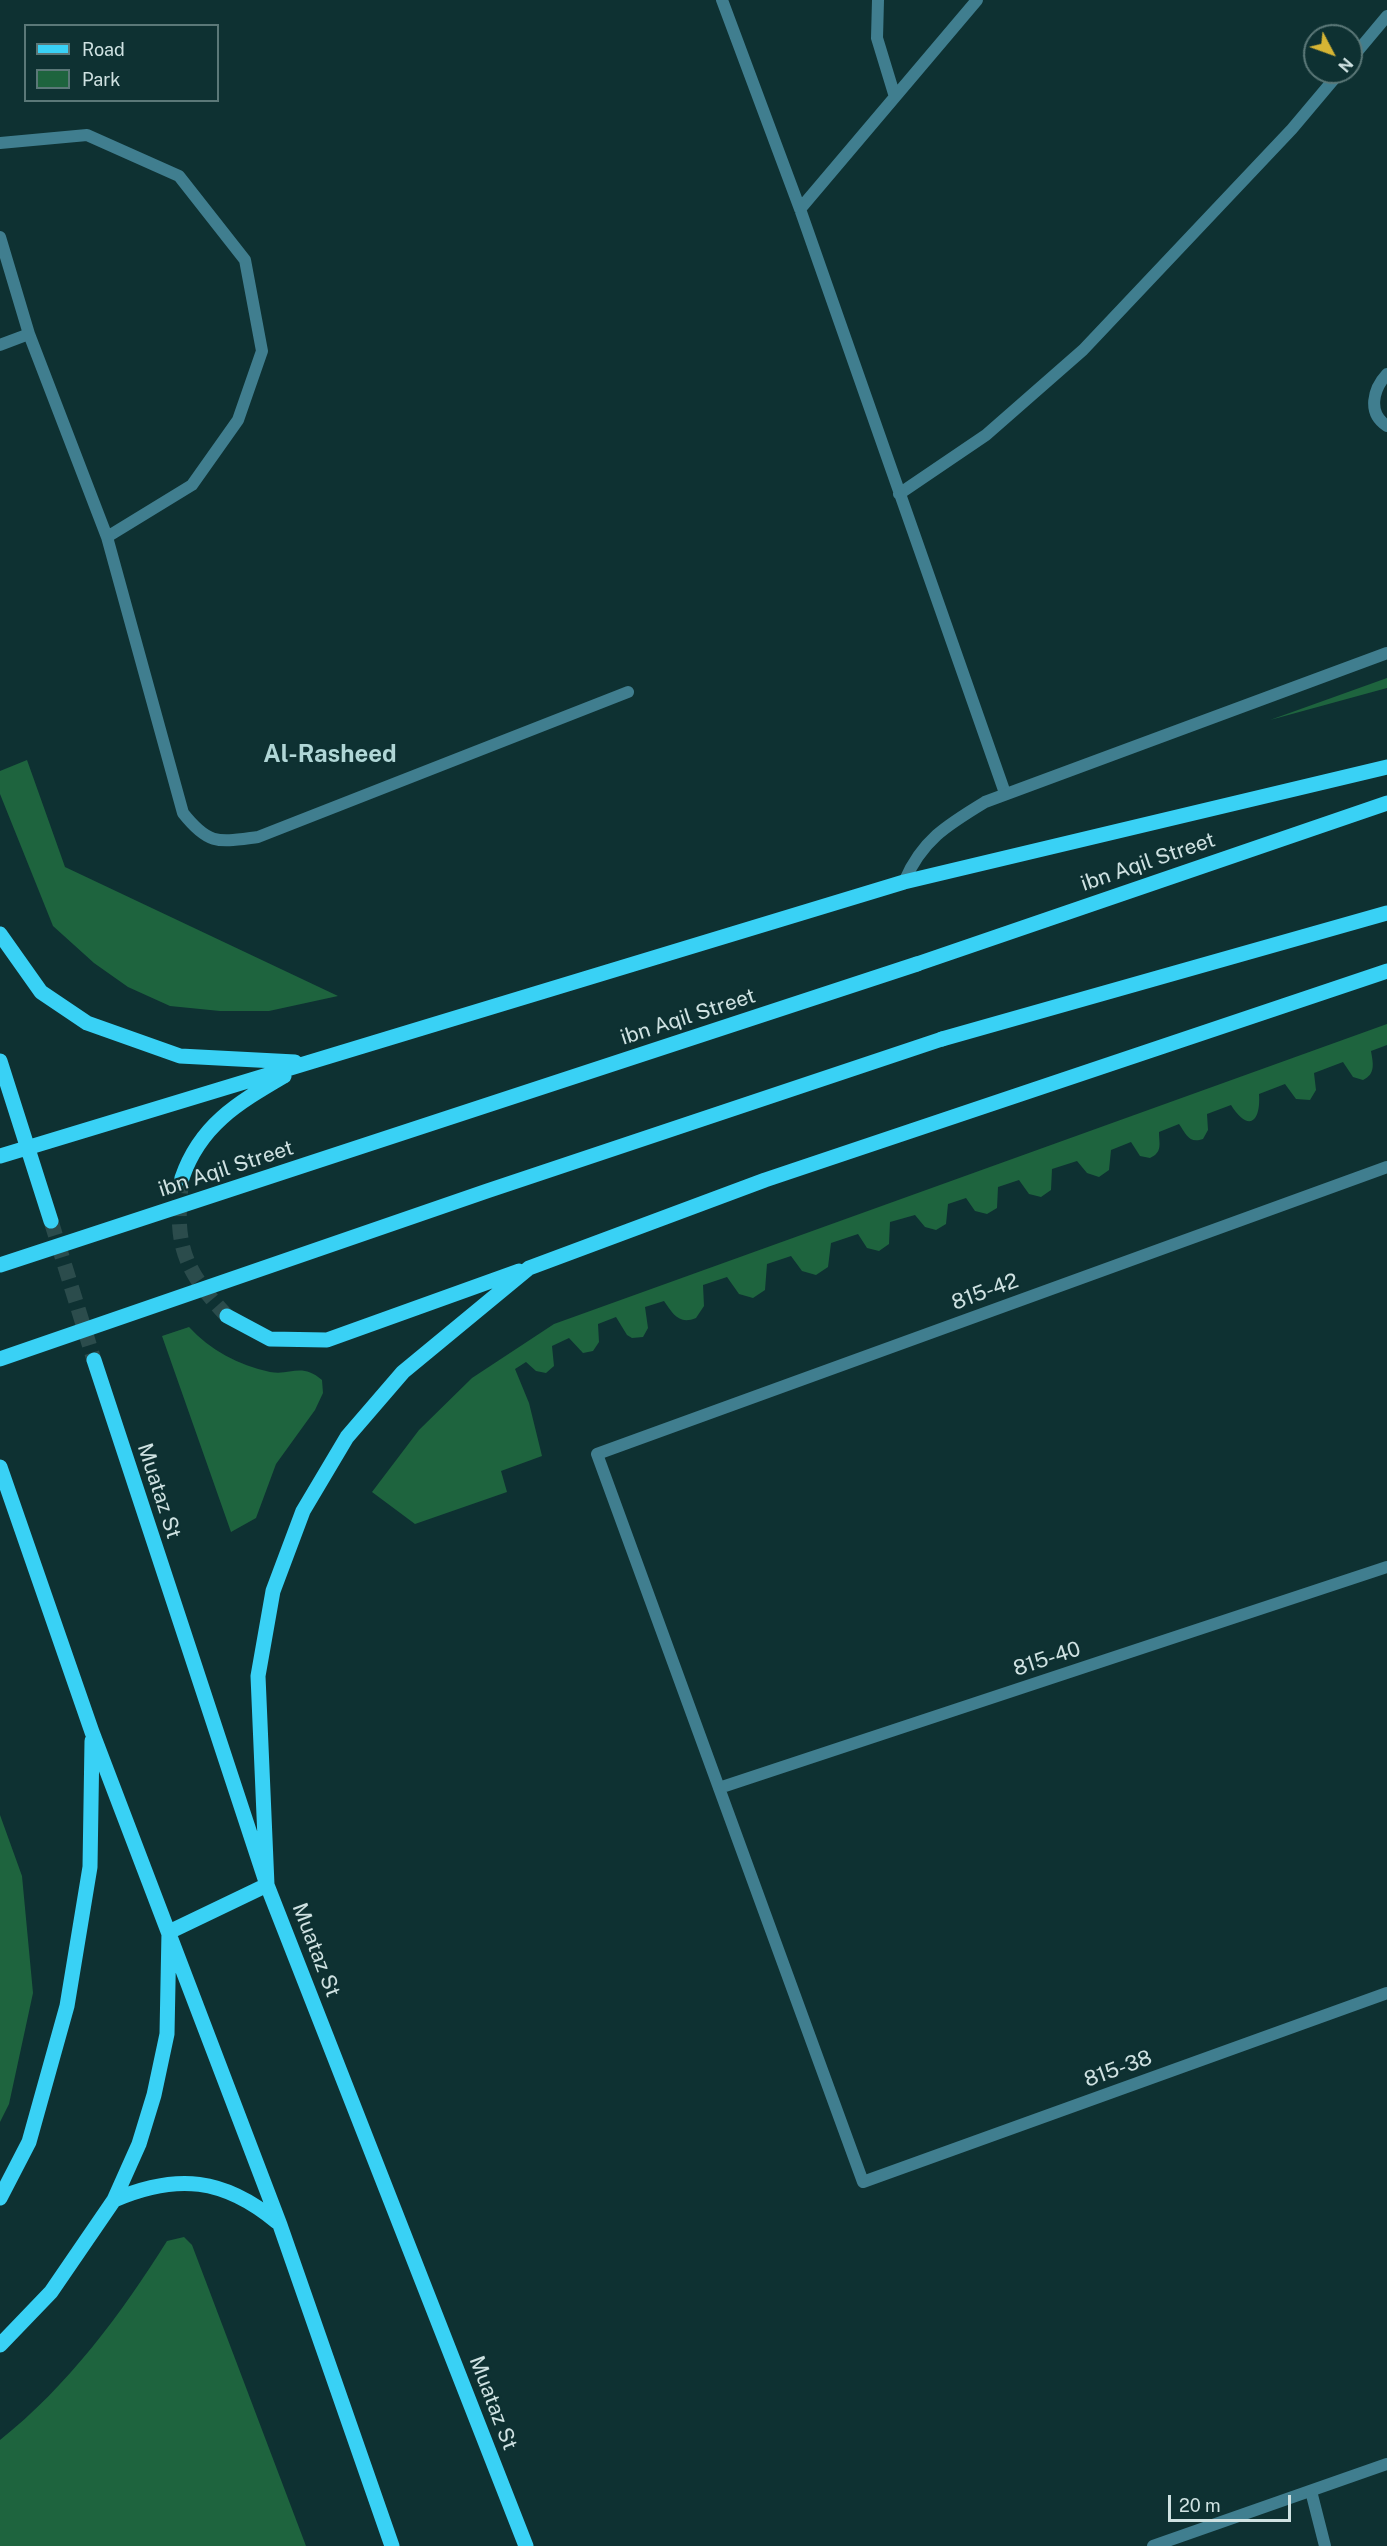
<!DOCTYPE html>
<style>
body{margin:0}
#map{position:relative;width:1387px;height:2546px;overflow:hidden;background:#0e3132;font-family:"Public Sans",sans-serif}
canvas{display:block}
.legend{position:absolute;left:24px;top:24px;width:195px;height:78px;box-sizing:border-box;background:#0e3132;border:2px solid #5b7878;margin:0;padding:8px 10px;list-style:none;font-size:18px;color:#cfe2e2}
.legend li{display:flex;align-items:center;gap:12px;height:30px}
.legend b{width:30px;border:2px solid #5b7878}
.north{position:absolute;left:1303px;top:24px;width:60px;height:60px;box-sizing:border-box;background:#0e3132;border:2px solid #5b7878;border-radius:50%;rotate:131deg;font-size:16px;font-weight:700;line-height:24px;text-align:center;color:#cfe2e2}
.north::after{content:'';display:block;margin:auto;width:21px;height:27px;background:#d6b534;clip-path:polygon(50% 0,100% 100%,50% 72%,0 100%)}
.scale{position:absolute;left:1168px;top:2495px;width:123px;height:27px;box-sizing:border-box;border:3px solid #cfe2e2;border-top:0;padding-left:8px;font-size:18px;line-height:21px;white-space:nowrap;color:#cfe2e2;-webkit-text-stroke:4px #0e3132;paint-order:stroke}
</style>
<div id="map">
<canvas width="1387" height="2546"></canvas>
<ul class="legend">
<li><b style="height:8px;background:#39d1f5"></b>Road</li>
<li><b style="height:16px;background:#1e643e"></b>Park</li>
</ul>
<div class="north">N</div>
<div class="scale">20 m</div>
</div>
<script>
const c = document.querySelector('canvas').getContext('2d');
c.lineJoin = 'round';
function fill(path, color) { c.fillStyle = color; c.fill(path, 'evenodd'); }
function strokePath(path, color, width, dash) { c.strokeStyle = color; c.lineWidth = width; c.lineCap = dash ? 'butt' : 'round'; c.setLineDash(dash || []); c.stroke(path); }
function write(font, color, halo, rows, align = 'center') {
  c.font = font + ' "Public Sans",sans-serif'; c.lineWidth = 4.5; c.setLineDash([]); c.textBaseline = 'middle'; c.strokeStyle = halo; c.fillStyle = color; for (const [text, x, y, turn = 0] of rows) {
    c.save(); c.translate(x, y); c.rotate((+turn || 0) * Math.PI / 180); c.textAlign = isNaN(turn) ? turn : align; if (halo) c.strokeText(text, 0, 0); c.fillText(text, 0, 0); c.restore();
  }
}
const green = new Path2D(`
 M1387 678V688L1270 720Z
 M27 760 65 867 338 996 269 1011H220L170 1006 128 987 94 963 53 926 0 794V771Z
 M1387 1024V1045L1371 1051C1373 1063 1376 1074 1363 1080L1353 1077 1343 1062 1314 1073 1316 1090 1310 1100 1296 1099 1285 1084 1259 1094C1261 1123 1248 1132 1231 1105L1207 1114 1208 1130 1203 1139C1189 1144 1186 1134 1179 1124L1159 1132C1159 1144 1163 1152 1150 1158L1140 1156 1131 1142 1111 1150 1109 1170 1099 1177 1087 1173 1077 1161 1052 1169 1051 1190 1041 1197 1029 1194 1019 1180 998 1187 997 1208 987 1214 975 1211 966 1198 948 1204 946 1224 936 1230 925 1227 915 1215 890 1222 889 1244 879 1251 867 1248 858 1234 831 1243 828 1267 816 1275 802 1271 791 1256 767 1264 765 1290 753 1298 739 1294 727 1277 703 1285 704 1306 696 1318C679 1325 673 1314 664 1301L645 1307 648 1328 643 1337 632 1338 627 1335 616 1317 598 1324 599 1342 593 1351 583 1353 569 1338 552 1346 554 1366 546 1373 536 1371 526 1362 515 1369 529 1403 542 1456 501 1471 507 1492 415 1524 372 1492 419 1430 472 1378 554 1324Z
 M189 1327C210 1350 238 1365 270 1372 291 1376 301 1362 322 1380L323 1393 315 1410 276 1464 256 1518 231 1532 162 1336Z
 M0 1815 22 1876 33 1993 9 2104 0 2122Z
 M184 2237 192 2245 306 2546H0V2440C67 2387 122 2313 167 2241Z`);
const primaryTunnel = new Path2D(`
 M182 1178C174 1243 182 1268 227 1316
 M51 1221 94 1360`);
const service = new Path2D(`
 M0 143 87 135 179 176 245 260 262 351 238 420 192 485 107 537 29 334 0 237
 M0 345 29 334
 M1387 374C1373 389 1367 413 1387 426
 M107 537 183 813C209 846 219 842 258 837L628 692`);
const minor = new Path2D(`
 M722 0 800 209 1005 793
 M878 0 877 38 895 97
 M1351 59 1387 16
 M800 209 977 0
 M899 494 986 435 1083 350 1292 129 1340 72
 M1387 1167 597 1454 863 2182 1387 1993
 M719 1788 1387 1567
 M1311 2491 1325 2546
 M1153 2546 1387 2464`);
const tertiary = new Path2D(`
 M904 882C922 840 947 825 985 802L1387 653`);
const primary = new Path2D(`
 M0 934 41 992 87 1023 180 1056 295 1062
 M917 964 1387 803
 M942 1039 1387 913
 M0 1061 51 1221
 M0 1156 904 882 1387 767
 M182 1178C200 1125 238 1103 284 1076
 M227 1316 270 1339 327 1340 519 1271
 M94 1360 267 1885 526 2546
 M0 1467 92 1732 280 2225 392 2546
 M0 2198 29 2142 67 2006 90 1867 92 1741
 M114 2200C177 2173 224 2178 277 2222
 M0 2345 51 2292 114 2200 139 2144 154 2095 167 2034 169 1932 267 1885 258 1676 273 1591 303 1511 347 1437 403 1372 529 1268 765 1180 1387 971`);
const primaryBridge = new Path2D(`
 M0 1265 917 964
 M0 1359 487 1191 942 1039`);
const streetNames = [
 ["ibn Aqil Street",1148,862,-19],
 ["ibn Aqil Street",688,1017,-18],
 ["ibn Aqil Street",226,1169,-18],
 ["815-42",985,1292,-20],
 ["Muataz St",159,1491,72],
 ["815-40",1047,1659,-18],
 ["Muataz St",316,1950,69],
 ["815-38",1118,2069,-20],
 ["Muataz St",493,2403,69]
];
const quarterNames = [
 ["Al-Rasheed",330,755]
];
fill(green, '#1e643e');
strokePath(primaryTunnel, '#2b4c4c', 15, [15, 8]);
strokePath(service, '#407e8f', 12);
strokePath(minor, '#407e8f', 12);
strokePath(tertiary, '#407e8f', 12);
strokePath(primary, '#39d1f5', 15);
strokePath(primaryBridge, '#39d1f5', 15);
write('21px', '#cfe2e2', '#0e3132', streetNames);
write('bold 24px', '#b0d6d6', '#0e3132', quarterNames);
</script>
